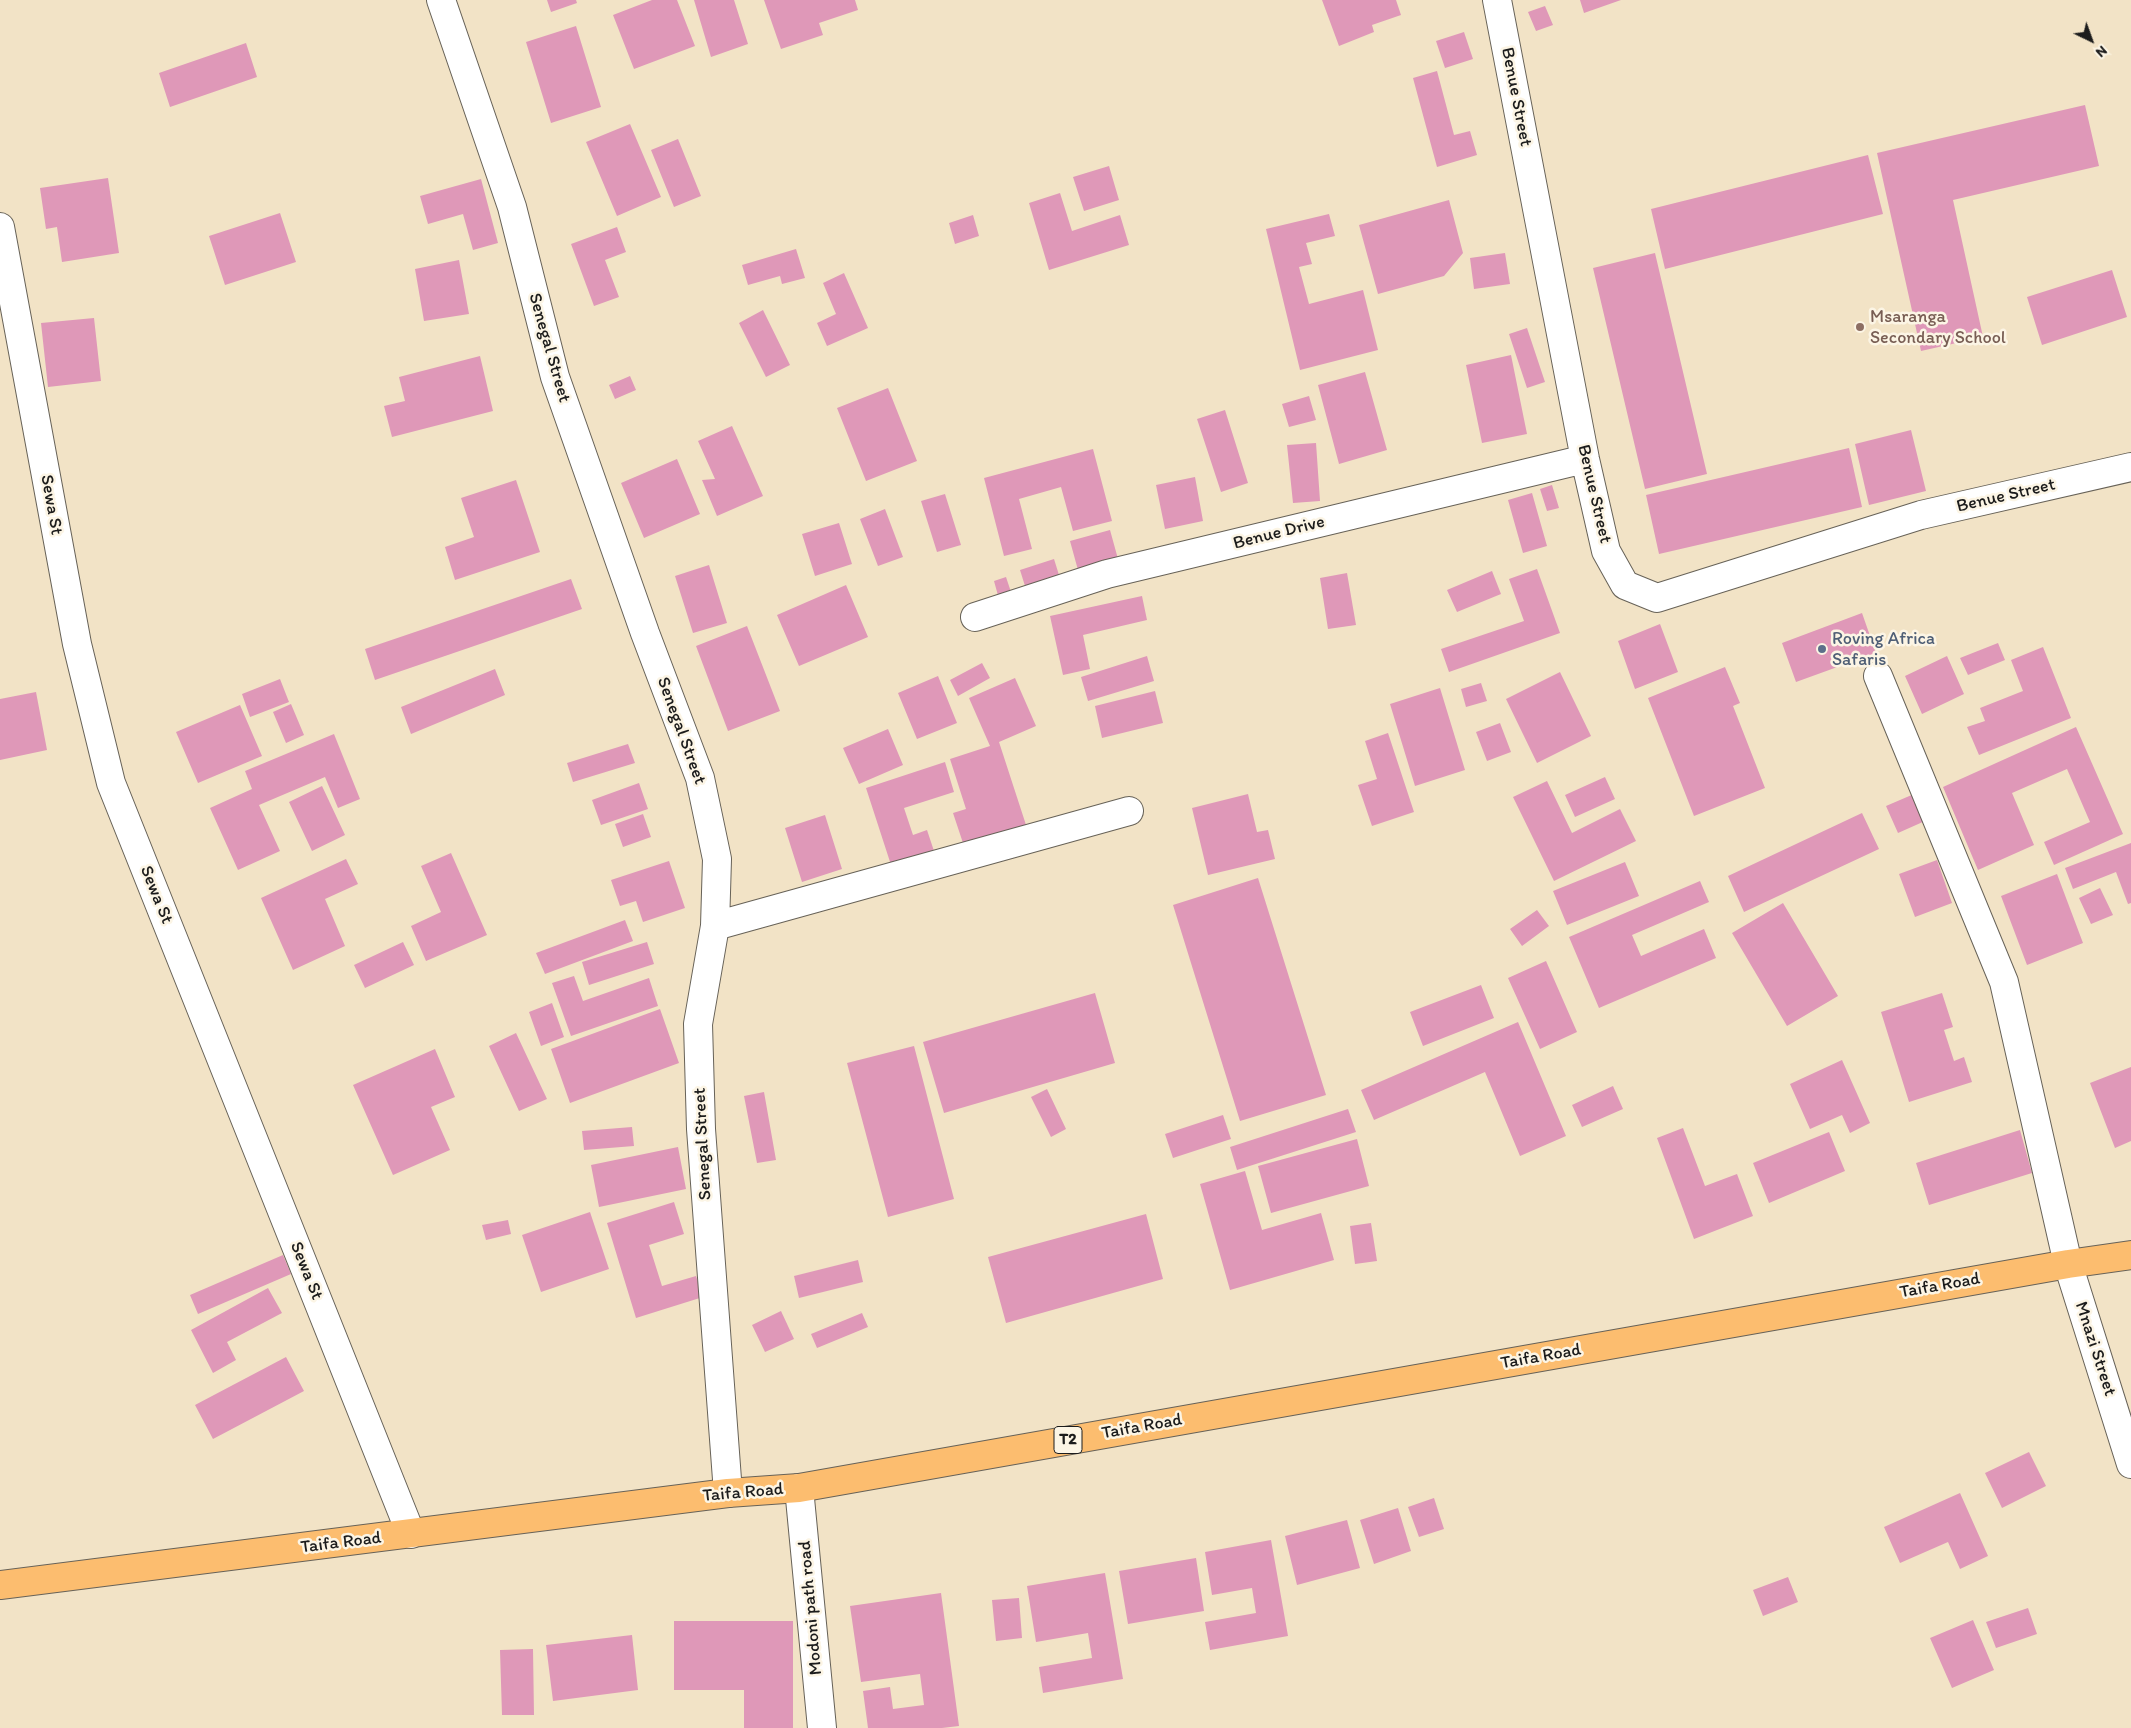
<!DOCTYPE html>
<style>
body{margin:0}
#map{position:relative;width:2131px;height:1728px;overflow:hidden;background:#f2e3c6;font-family:Itim,sans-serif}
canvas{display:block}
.north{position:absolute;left:2066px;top:15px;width:50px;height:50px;-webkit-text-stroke:4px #fcf5e5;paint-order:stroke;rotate:138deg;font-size:14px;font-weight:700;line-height:20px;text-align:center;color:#1c1c1c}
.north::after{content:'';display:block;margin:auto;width:18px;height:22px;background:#1c1c1c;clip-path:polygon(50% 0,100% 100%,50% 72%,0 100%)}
</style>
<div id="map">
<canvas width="2131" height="1728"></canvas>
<div class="north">N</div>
</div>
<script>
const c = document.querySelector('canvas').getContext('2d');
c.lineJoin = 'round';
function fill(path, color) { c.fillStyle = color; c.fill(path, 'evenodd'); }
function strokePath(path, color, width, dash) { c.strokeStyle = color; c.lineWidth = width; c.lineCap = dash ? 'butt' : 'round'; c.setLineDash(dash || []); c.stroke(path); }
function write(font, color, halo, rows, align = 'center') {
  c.font = font + ' Itim,sans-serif'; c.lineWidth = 5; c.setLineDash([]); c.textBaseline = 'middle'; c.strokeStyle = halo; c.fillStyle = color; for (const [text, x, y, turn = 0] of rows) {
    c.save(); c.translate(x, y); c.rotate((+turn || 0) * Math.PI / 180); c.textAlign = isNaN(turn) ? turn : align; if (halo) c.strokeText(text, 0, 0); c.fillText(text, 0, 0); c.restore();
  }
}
const building = new Path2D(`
 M547 0H576L577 3 551 12Z
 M652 0H677L695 46 634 69 613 15Z
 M694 0H734L748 44 711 57Z
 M764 0H855L858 10 819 23 823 35 781 49Z
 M1322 0H1396L1401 15 1372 25 1374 32 1339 46Z
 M1580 0H1621L1584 13Z
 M1545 6 1553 25 1536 31 1528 12Z
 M576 26 601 107 551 123 526 42Z
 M1464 32 1473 59 1445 68 1436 41Z
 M246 43 257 77 170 107 159 73Z
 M1437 71 1454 135 1470 131 1477 155 1437 167 1413 78Z
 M2085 105 2099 166 1953 200 1983 337 1921 351 1877 153Z
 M630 124 661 197 617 216 586 142Z
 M678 139 701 196 674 207 651 150Z
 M1868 155 1883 214 1665 269 1651 209Z
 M1109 166 1119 200 1084 211 1073 177Z
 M108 178 119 253 62 262 57 227 46 229 40 188Z
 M481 179 498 243 473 250 463 214 428 224 420 196Z
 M1060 193 1072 231 1120 215 1129 245 1049 270 1029 203Z
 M1449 200 1463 253 1444 276 1378 294 1359 225Z
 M280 213 296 262 225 285 209 236Z
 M1329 214 1335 236 1306 243 1312 264 1299 267 1309 304 1363 290 1378 350 1300 370 1266 229Z
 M973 215 979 236 955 244 949 223Z
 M617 227 626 252 605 260 619 297 594 306 571 244Z
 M796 249 805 278 782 284 780 276 748 285 742 265Z
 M1505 253 1510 284 1474 289 1470 258Z
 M1655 253 1707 474 1645 489 1593 268Z
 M459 260 469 314 424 321 415 269Z
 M2112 270 2127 317 2042 345 2027 297Z
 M844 273 868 328 827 346 817 323 836 314 823 283Z
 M763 310 790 365 766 377 739 323Z
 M94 318 101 381 48 387 41 323Z
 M1527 328 1545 382 1527 388 1509 334Z
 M1511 355 1527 434 1482 443 1466 365Z
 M480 356 493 411 392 437 384 406 405 401 399 377Z
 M1365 372 1387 450 1339 464 1318 385Z
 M630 376 636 390 615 399 609 385Z
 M888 388 917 461 866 481 837 408Z
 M1309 396 1316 420 1289 427 1282 404Z
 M1225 410 1248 483 1221 492 1197 419Z
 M732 426 763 496 717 516 702 480 715 479 698 441Z
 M1911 430 1926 491 1869 505 1855 444Z
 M1316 443 1320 501 1293 503 1287 445Z
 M1849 448 1862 507 1659 554 1646 495Z
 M1093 449 1112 521 1073 531 1061 487 1019 499 1032 549 1004 556 984 478Z
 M677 459 700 514 644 538 621 483Z
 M1195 477 1203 521 1165 529 1156 485Z
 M516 480 540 552 455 580 445 547 474 537 461 498Z
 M1552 485 1559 508 1547 511 1540 489Z
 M1532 493 1547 546 1523 553 1508 500Z
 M945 494 961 545 937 552 921 501Z
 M885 509 903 557 878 566 860 519Z
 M839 523 852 564 815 576 802 534Z
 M1110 530 1118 559 1078 570 1070 541Z
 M1054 559 1059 575 1025 586 1020 570Z
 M709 565 727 623 693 633 675 576Z
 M1537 569 1560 633 1449 672 1441 649 1524 621 1509 579Z
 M1492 571 1501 594 1457 612 1447 590Z
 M1347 573 1356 625 1328 629 1320 578Z
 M1006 577 1012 595 999 599 994 581Z
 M571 579 582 609 375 680 365 649Z
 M846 585 868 637 799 666 777 615Z
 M1142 596 1147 620 1083 635 1090 669 1063 675 1050 616Z
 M1862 613 1876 653 1796 682 1782 643Z
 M1660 624 1678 672 1635 689 1618 641Z
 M747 626 780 711 728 731 696 646Z
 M1998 643 2005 660 1968 675 1960 658Z
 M2043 647 2071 718 1979 755 1967 727 1985 721 1980 708 2023 691 2011 660Z
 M1147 656 1154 681 1088 701 1081 677Z
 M1947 656 1964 694 1922 714 1905 676Z
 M982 663 990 678 958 696 950 680Z
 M1725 667 1740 703 1733 706 1765 788 1694 816 1648 698Z
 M495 669 505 695 411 734 401 707Z
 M1560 672 1591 736 1537 763 1506 699Z
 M938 676 957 723 917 739 898 693Z
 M1015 678 1036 726 999 742 1027 828 965 849 953 813 966 809 950 759 990 746 969 698Z
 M280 679 289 702 250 717 242 694Z
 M1481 683 1487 701 1466 707 1461 689Z
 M1440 688 1465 770 1415 786 1390 704Z
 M1155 691 1163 723 1102 738 1095 706Z
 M36 692 47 750 0 760V699Z
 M291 704 304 735 286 743 273 712Z
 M240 705 262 756 198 783 176 732Z
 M1500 723 1511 752 1487 761 1476 732Z
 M2076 727 2123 834 2054 865 2044 842 2090 822 2067 769 2012 793 2034 845 1978 870 1943 787Z
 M888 729 903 765 859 784 843 748Z
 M1388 733 1414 812 1372 826 1358 785 1377 779 1365 741Z
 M334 734 360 799 338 808 325 777 259 805 280 851 238 870 210 808 252 789 245 771Z
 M628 744 635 763 573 782 567 763Z
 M945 762 954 792 904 808 913 835 927 830 935 854 892 868 866 788Z
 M1605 777 1615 799 1575 817 1565 795Z
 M1547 781 1572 833 1620 809 1636 841 1554 881 1513 797Z
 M639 783 648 809 601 825 592 800Z
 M322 786 345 835 312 851 289 802Z
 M1248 794 1257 832 1268 830 1275 859 1208 875 1192 808Z
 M1914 794 1925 821 1898 833 1886 806Z
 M1862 813 1879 849 1744 912 1728 876Z
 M643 814 651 837 623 847 615 824Z
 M825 815 842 869 802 882 785 828Z
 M2131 843V903L2128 904 2116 872 2073 889 2065 868Z
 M451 853 487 935 426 961 411 926 441 912 421 866Z
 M346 859 358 884 325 899 345 946 293 970 261 898Z
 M1937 860 1952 903 1915 917 1899 874Z
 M669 861 685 908 643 922 636 901 620 906 611 880Z
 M1625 862 1639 896 1567 925 1553 891Z
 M2057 874 2083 943 2027 965 2001 896Z
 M1258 878 1326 1095 1240 1121 1173 905Z
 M1700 881 1709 902 1632 935 1641 956 1704 929 1716 958 1599 1008 1569 937Z
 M2100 888 2113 915 2091 924 2079 898Z
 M1783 903 1838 996 1787 1026 1732 933Z
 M1537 910 1549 926 1522 946 1510 929Z
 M625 920 633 941 545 974 536 953Z
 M403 942 414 965 365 988 354 965Z
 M647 942 654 964 589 985 582 962Z
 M1546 961 1577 1032 1540 1049 1508 978Z
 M574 976 583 1001 649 978 658 1006 571 1036 552 983Z
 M1481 985 1494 1018 1423 1046 1410 1012Z
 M1095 993 1115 1063 944 1113 923 1042Z
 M1942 993 1953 1027 1944 1030 1954 1061 1964 1057 1972 1082 1909 1102 1881 1012Z
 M552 1003 564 1037 541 1046 529 1012Z
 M660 1009 679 1063 570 1103 551 1049Z
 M1518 1022 1566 1136 1520 1156 1485 1072 1374 1120 1361 1090Z
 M516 1033 547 1099 519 1111 489 1046Z
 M914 1046 954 1199 888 1217 847 1063Z
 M435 1049 455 1097 431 1107 450 1150 393 1175 353 1085Z
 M1842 1060 1870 1123 1850 1133 1842 1115 1810 1129 1790 1084Z
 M2131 1067V1141L2115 1148 2090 1083Z
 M1613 1086 1623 1109 1582 1127 1572 1105Z
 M1047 1089 1066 1129 1051 1137 1031 1097Z
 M764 1092 776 1160 757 1163 744 1096Z
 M1348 1109 1356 1132 1237 1170 1230 1147Z
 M1223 1115 1231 1139 1173 1158 1165 1134Z
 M632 1127 634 1146 584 1150 582 1131Z
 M1683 1128 1705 1186 1737 1174 1753 1216 1694 1239 1657 1138Z
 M2020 1130 2032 1173 1929 1205 1916 1163Z
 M1829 1132 1845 1171 1769 1203 1753 1163Z
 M1357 1139 1369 1186 1271 1213 1258 1166Z
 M678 1147 686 1189 599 1207 591 1165Z
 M1245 1171 1262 1230 1321 1213 1334 1260 1230 1290 1200 1184Z
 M674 1202 684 1234 649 1245 662 1286 696 1276 703 1297 636 1318 607 1223Z
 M590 1212 609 1269 541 1292 522 1235Z
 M1146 1214 1163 1279 1006 1323 988 1257Z
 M508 1220 511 1234 486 1240 482 1225Z
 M1371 1223 1377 1261 1355 1264 1350 1226Z
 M283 1255 291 1274 198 1314 190 1295Z
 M858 1260 863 1282 799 1298 794 1276Z
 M268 1288 282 1313 227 1342 236 1360 213 1373 191 1330Z
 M781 1311 794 1339 765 1352 752 1325Z
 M862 1313 868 1327 817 1348 811 1334Z
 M286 1357 304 1391 213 1439 195 1405Z
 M2029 1452 2046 1486 2002 1508 1985 1473Z
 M1960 1493 1988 1556 1960 1569 1948 1542 1900 1563 1884 1527Z
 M1434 1498 1444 1529 1419 1537 1408 1507Z
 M1398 1508 1411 1551 1374 1564 1360 1520Z
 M1347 1520 1360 1568 1297 1585 1285 1536Z
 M1271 1540 1288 1636 1210 1650 1205 1622 1256 1613 1252 1588 1212 1595 1205 1552Z
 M1196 1558 1204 1611 1128 1624 1119 1571Z
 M1105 1573 1123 1679 1043 1693 1039 1667 1092 1658 1088 1633 1036 1642 1027 1586Z
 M1788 1577 1798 1602 1763 1616 1753 1590Z
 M941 1593 959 1726 942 1728H868L863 1691 890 1687 893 1709 924 1705 920 1674 861 1682 850 1606Z
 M1019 1598 1022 1638 996 1641 992 1600Z
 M2028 1608 2037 1634 1996 1648 1986 1622Z
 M1973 1620 1994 1670 1952 1688 1930 1638Z
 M674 1621H793V1728H744V1690H674Z
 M632 1635 638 1690 553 1701 546 1645Z
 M533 1649 534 1715H502L500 1650Z`);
const street = new Path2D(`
 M441 0 512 207 555 377 645 633 700 778 717 859 715 926 698 1024 701 1129 728 1493
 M1497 0 1585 459 1606 551 1625 585 1657 598 1921 515 2131 467
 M0 227 77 644 111 783 411 1534
 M975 617 1107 574 1585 459
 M1878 676 2004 982 2068 1264 2131 1464
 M715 926 1129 811
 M799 1488 822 1728`);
const highway = new Path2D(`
 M0 1585 728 1493 799 1488 2068 1264 2131 1255`);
const markers = [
 [1860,327,5,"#8d6e63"],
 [1822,649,5,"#5c6f8a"]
];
const shields = [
 [1068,1440,28]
];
const shieldNames = [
 ["T2",1068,1440]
];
const streetNames = [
 ["Benue Street",1516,97,79],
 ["Senegal Street",549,348,74],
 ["Benue Street",1594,494,77],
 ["Benue Street",2006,496,-13],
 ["Sewa St",51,505,80],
 ["Benue Drive",1279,533,-14],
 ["Senegal Street",681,731,70],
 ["Sewa St",156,895,68],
 ["Senegal Street",703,1144,-93],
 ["Sewa St",306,1271,68],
 ["Taifa Road",1940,1286,-10],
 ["Mnazi Street",2095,1349,72],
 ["Taifa Road",1541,1357,-10],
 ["Taifa Road",1142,1427,-10],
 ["Taifa Road",743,1493,-5],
 ["Taifa Road",341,1543,-7],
 ["Modoni path road",811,1608,-95]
];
const educationNames = [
 ["Msaranga",1870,317],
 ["Secondary School",1870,338]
];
const serviceNames = [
 ["Roving Africa",1832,639],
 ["Safaris",1832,660]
];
fill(building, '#df98b8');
strokePath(street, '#676258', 30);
strokePath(highway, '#676258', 30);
strokePath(street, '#fff', 28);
strokePath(highway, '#fcbd6f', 28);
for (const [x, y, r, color] of markers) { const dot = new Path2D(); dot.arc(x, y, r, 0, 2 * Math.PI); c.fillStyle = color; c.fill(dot); strokePath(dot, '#fcf5e5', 2); }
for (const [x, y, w] of shields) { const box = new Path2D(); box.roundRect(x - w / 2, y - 13.5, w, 27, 4); c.fillStyle = '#fcf5e5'; c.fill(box); strokePath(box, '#1c1c1c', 1); }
write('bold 16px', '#1c1c1c', null, shieldNames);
write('18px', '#1c1c1c', '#fcf5e5', streetNames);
write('18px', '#785e54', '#fcf5e5', educationNames, 'left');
write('18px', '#4e5e75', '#fcf5e5', serviceNames, 'left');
</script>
